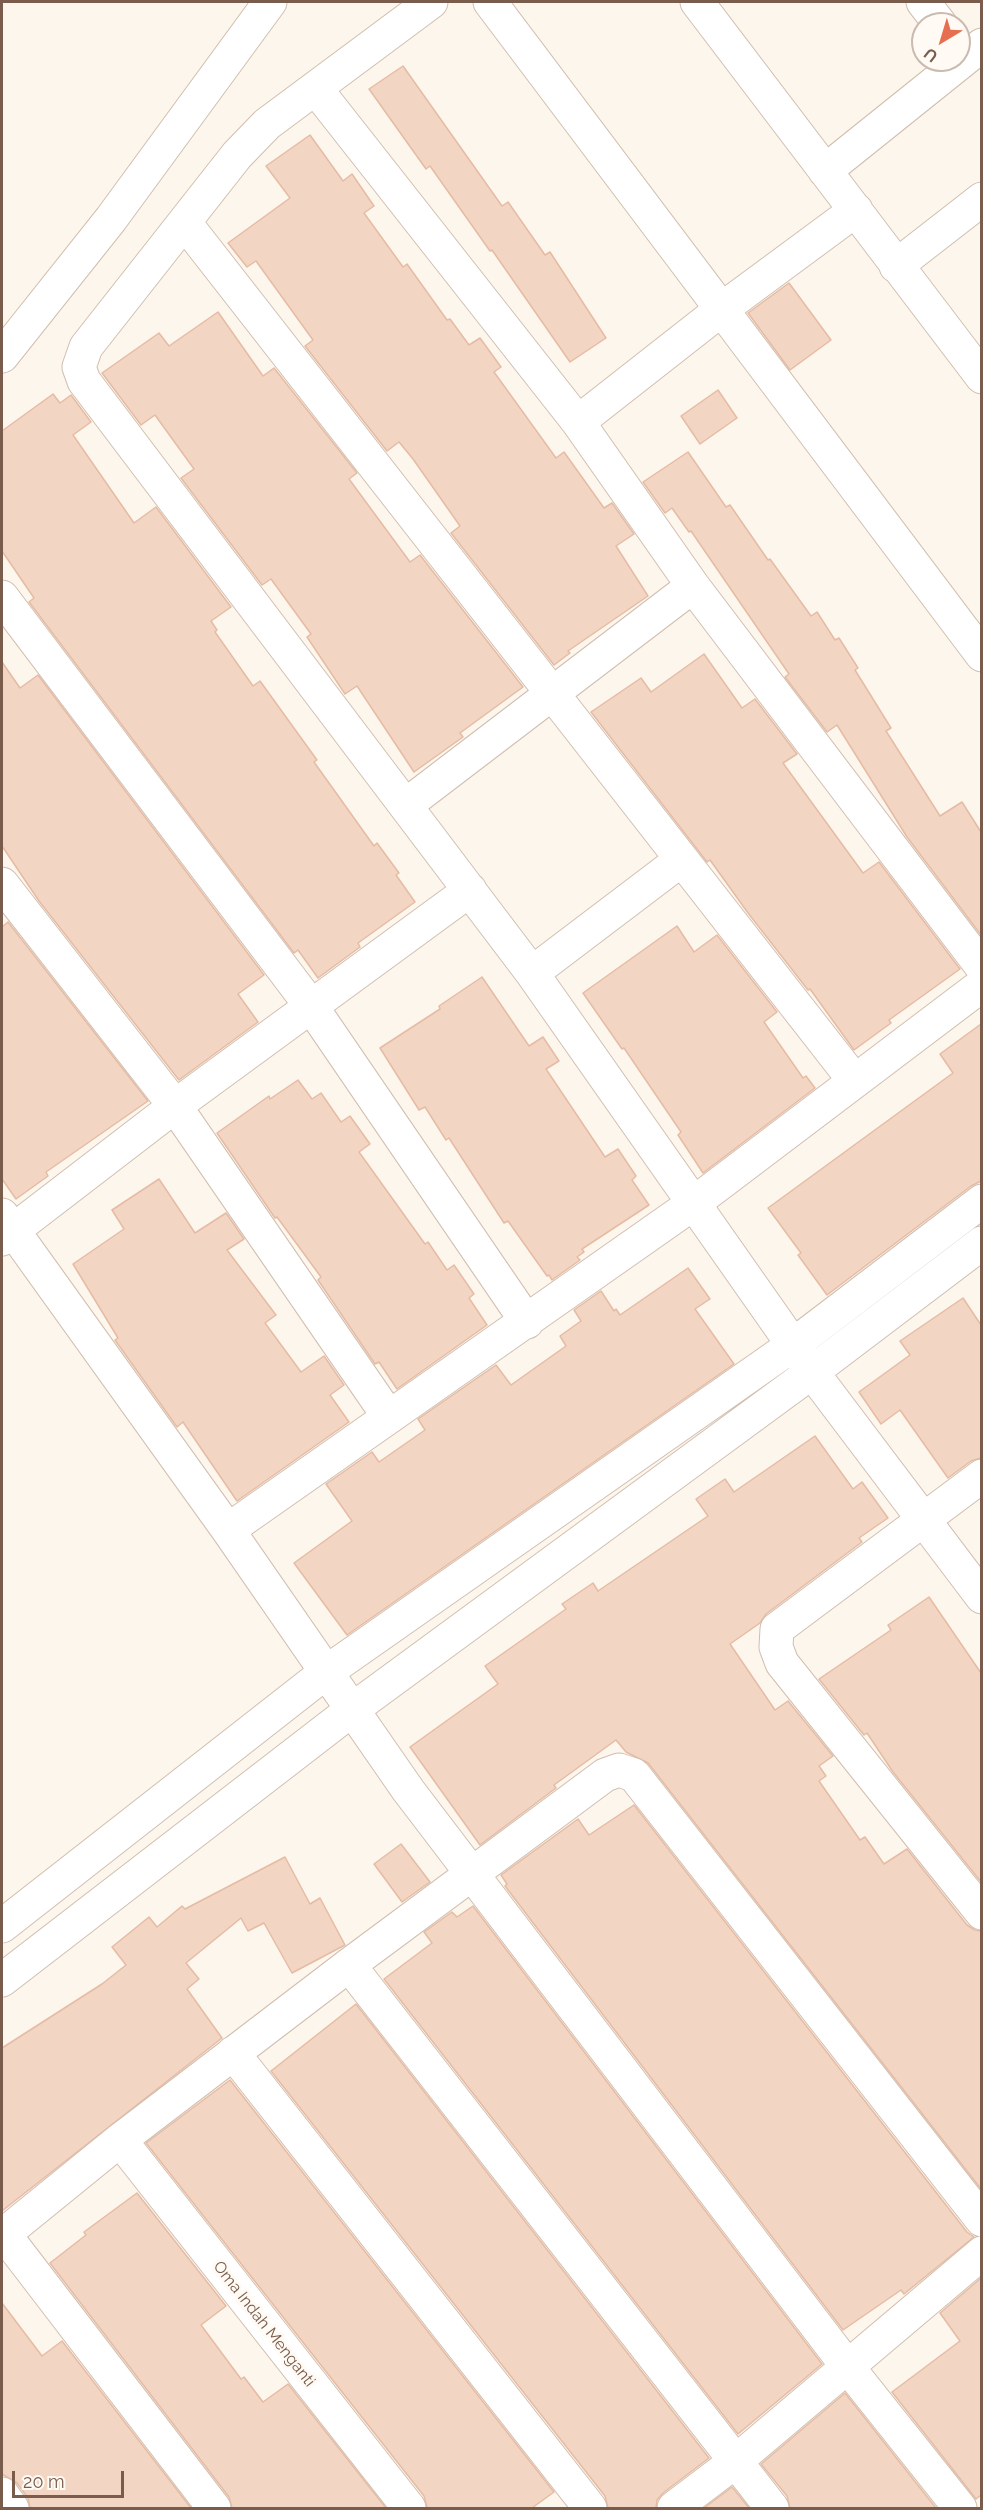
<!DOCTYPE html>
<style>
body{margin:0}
#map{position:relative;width:983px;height:2510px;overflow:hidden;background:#fdf6ec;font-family:Raleway,sans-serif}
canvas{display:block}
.frame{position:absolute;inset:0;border:3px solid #7a5c4d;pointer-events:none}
.north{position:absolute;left:911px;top:12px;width:60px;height:60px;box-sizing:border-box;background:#fffaf3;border:2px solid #cabbb1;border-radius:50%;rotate:218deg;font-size:16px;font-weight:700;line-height:24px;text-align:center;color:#7a5c4d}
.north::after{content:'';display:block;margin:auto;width:21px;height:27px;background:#e76f51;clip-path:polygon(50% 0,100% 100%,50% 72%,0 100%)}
.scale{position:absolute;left:12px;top:2471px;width:112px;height:27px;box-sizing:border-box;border:3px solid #7a5c4d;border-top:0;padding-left:8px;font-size:18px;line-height:21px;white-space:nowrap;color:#7a5c4d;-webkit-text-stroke:4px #fffaf3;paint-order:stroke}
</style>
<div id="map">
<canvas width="983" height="2510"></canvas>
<div class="frame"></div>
<div class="north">U</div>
<div class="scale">20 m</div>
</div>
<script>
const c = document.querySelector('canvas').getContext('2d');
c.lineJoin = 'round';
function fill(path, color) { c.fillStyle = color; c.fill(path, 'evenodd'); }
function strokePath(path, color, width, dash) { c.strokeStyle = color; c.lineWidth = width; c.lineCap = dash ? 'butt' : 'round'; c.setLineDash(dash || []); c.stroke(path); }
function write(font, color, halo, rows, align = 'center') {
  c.font = font + ' Raleway,sans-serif'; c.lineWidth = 6; c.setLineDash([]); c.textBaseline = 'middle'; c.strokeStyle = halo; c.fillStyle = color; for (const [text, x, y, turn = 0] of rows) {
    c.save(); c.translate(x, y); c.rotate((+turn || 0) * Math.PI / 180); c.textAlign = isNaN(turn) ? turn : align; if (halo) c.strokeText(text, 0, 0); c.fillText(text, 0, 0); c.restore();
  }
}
const building = new Path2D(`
 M403 66 502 206 508 202 545 255 550 252 606 338 570 362 492 250 490 251 430 166 426 169 369 89Z
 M310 135 343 181 352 174 374 206 364 213 403 267 407 264 447 320 450 319 469 345 480 338 501 367 494 372 556 458 564 452 604 508 612 503 634 534 616 546 648 596 568 651 570 653 554 665 451 533 460 526 413 459 399 442 387 451 305 346 313 340 256 261 247 267 228 243 290 198 266 166Z
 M789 283 831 340 790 370 748 313Z
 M218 312 263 376 274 368 357 473 349 479 410 562 420 555 523 687 460 733 463 737 414 772 357 686 345 694 307 637 311 634 271 579 262 585 181 478 194 469 155 415 141 425 102 373 159 333 169 346Z
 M718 390 737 418 700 444 681 416Z
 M53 394 60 403 71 395 91 422 73 435 134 523 156 507 231 607 211 621 217 630 215 632 253 686 260 681 317 760 314 762 374 846 377 843 399 873 396 875 415 902 358 943 360 947 318 978 298 950 294 953 29 602 34 598 2 551V431Z
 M688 452 726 507 730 505 768 560 770 559 811 616 817 612 835 640 839 638 858 668 855 670 891 728 886 731 940 816 962 802 981 832V935L907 837 837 725 827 732 785 677 789 674 691 531 689 532 672 508 665 513 643 482Z
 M704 654 742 708 755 699 797 754 783 763 863 873 879 862 960 969 889 1020 891 1023 854 1050 810 989 808 990 748 913 710 860 707 862 591 712 641 678 651 692Z
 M2 662 20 688 38 675 264 975 238 994 258 1022 179 1080 39 901 2 846Z
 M8 922 148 1101 46 1172 48 1176 16 1199 2 1179V927Z
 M677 926 694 952 717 935 777 1012 764 1022 803 1078 806 1076 815 1088 703 1173 678 1135 681 1132 624 1048 622 1049 583 993Z
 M482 977 529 1046 543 1037 559 1061 546 1069 605 1157 618 1149 636 1176 632 1180 649 1205 582 1249 584 1252 577 1257 580 1260 552 1280 549 1275 547 1276 508 1221 504 1223 449 1138 446 1140 425 1107 419 1110 380 1048 440 1009 439 1006Z
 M981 1024V1181L971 1186 827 1295 798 1255 801 1253 768 1208 953 1073 940 1054Z
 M298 1080 312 1099 321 1093 341 1122 350 1116 370 1144 359 1152 425 1244 428 1242 447 1270 454 1265 474 1294 469 1298 487 1325 397 1389 379 1362 375 1364 318 1280 321 1277 277 1217 275 1218 217 1133 269 1096 270 1099Z
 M159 1179 195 1233 226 1213 244 1239 227 1250 276 1315 265 1323 301 1372 324 1356 344 1385 330 1395 349 1422 237 1501 183 1422 177 1427 115 1340 118 1338 73 1264 124 1229 112 1210Z
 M688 1268 710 1299 695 1309 734 1364 347 1635 294 1563 352 1521 326 1484 372 1452 379 1462 425 1430 418 1419 496 1365 511 1385 566 1346 560 1336 581 1321 574 1310 601 1291 614 1311 616 1309 620 1315Z
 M963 1298 981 1325V1458L971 1461 948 1478 900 1410 881 1424 859 1392 910 1355 900 1341Z
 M815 1436 853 1489 862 1482 888 1518 859 1538 862 1542 766 1614 760 1623 730 1644 775 1710 788 1701 833 1756 819 1766 826 1776 819 1781 860 1840 865 1837 884 1864 907 1849 967 1925 975 1930 981 1931V2189L648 1763 626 1752 616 1740 554 1785 556 1788 480 1845 410 1747 498 1684 485 1666 566 1609 562 1604 593 1583 598 1591 708 1516 696 1499 725 1479 734 1492Z
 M929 1597 981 1673V1882L893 1772 867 1733 864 1735 819 1679 891 1630 888 1625Z
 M634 1805 967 2232 974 2237 904 2294 901 2290 843 2330 505 1886 507 1884 501 1875 578 1819 589 1835Z
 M401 1844 430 1882 402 1902 374 1864Z
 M285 1857 310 1904 320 1898 345 1945 292 1973 264 1923 248 1931 241 1918 186 1963 199 1979 187 1989 222 2038 2 2211V2048L102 1984 126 1965 112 1947 149 1917 157 1927 182 1906 185 1909Z
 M473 1906 822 2364 738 2434 384 1979 432 1943 424 1932 452 1912 457 1917Z
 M356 2004 709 2458 663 2493 657 2500 656 2508H608L605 2496 271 2071Z
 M230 2080 554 2492 532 2508H427L424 2496 146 2143Z
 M137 2193 226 2306 201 2325 241 2379 244 2377 263 2402 288 2384 386 2508H232L229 2497 50 2263 86 2235 84 2232Z
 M981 2278V2495L976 2499 892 2392 960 2341 940 2313Z
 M2 2303 42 2356 62 2341 191 2508H30L28 2498 17 2483 2 2474Z
 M845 2393 936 2508H790L787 2496 761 2464Z
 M732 2487 749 2508H704Z`);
const minor = new Path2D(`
 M431 2 267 124 237 155 86 347 79 367 84 381 532 973 812 1372 982 1597
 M490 2 982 655
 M697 2 982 377
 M923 2 940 24
 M316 89 578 422 693 586 982 967
 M825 171 982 45
 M185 223 854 1080
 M896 266 982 199
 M2 356 111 219 270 2
 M578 422 722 309 856 210
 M2 597 311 1006 527 1322
 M406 805 693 586
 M2 884 175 1106 389 1417
 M532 973 681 860
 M2 1215 228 1530 408 1790 847 2366 960 2508
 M2 1239 175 1106 470 890
 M982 1476 777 1629 776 1647 782 1663 982 1913
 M228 1530 694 1203 982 985
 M2 1926 325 1673 793 1345 982 1201
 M349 1965 772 2508
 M2 1980 353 1709 812 1372 982 1243
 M233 2053 590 2508
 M120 2140 409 2508
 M4 2234 214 2508
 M2 2236 120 2140 349 1965 605 1775 619 1770 634 1775 982 2220
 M2 2494 12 2508
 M674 2508 736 2461 982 2253`);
const streetNames = [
 ["Oma Indah Menganti",264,2324,52]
];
fill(building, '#f3d5c3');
strokePath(building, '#e6bba3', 1.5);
strokePath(minor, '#d1beb0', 35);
strokePath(minor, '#fff', 33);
write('16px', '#7a5c4d', '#fffaf3', streetNames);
</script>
